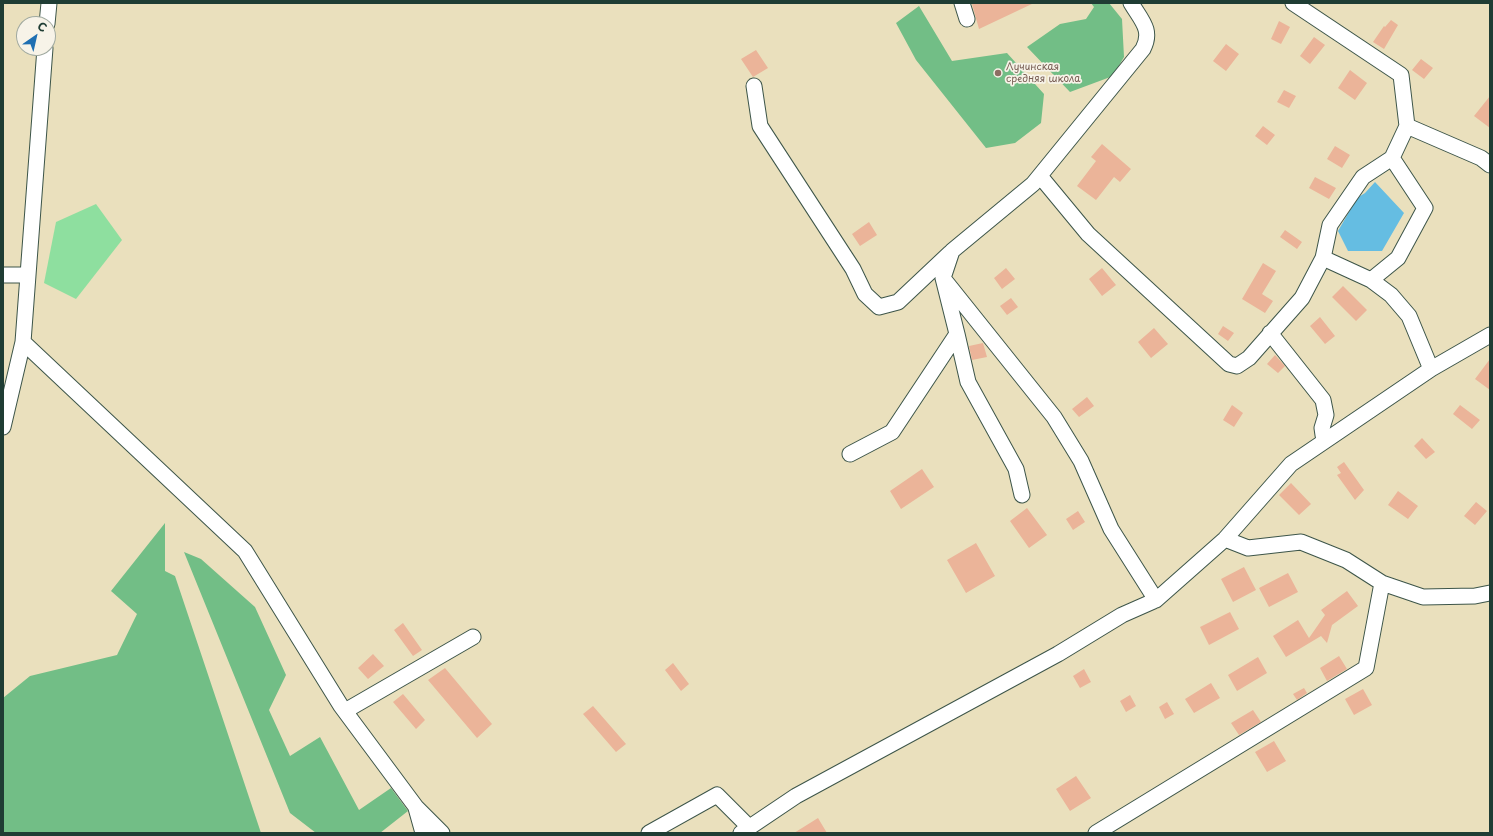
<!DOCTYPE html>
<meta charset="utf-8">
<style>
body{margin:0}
#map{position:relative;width:1493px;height:836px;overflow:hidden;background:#eae0bd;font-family:"Playpen Sans",sans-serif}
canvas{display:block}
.frame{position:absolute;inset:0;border:4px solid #1f3d34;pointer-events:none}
.north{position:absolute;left:16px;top:16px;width:40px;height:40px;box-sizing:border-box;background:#f7f3e8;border:1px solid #a1aaa0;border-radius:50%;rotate:34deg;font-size:11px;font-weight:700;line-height:16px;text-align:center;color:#1f3d34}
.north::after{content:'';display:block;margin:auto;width:14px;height:18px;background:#1f6fb2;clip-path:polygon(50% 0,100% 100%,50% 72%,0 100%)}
</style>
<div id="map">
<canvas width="1493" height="836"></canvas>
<div class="frame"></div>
<div class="north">С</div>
</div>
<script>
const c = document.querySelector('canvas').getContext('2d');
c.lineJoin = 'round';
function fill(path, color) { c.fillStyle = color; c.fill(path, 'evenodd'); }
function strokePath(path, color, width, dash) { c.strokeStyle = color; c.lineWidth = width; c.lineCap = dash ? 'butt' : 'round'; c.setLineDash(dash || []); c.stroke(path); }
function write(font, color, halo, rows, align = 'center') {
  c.font = font + ' "Playpen Sans",sans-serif'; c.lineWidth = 3.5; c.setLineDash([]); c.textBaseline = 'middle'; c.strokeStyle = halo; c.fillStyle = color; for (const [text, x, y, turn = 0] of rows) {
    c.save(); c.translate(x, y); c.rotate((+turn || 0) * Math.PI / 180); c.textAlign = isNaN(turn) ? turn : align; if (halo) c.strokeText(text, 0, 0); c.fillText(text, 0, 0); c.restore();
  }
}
const green = new Path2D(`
 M96 204 122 240 76 299 44 283 56 222Z`);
const forest = new Path2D(`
 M1091 3H1109L1122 19 1124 57 1113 76 1070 92 1027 47 1060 24 1086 19 1094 7Z
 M919 6 952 61 1007 53 1044 94 1041 123 1015 143 986 148 916 60 896 23Z
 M165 523V571L175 576 261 833H3V698L30 676 117 655 137 614 111 591Z
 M184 552 201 559 255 607 286 675 269 710 290 756 320 737 359 810 391 788 408 811 380 833H316L290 813Z`);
const water = new Path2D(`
 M1375 182 1404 213 1382 251H1348L1338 231 1357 198 1365 193Z`);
const building = new Path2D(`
 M974 3H1034L979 29 972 4Z
 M1391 20 1398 25 1384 49 1373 42 1384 26 1385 27Z
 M1279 21 1290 27 1281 44 1271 39Z
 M1314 37 1325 45 1310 64 1300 56Z
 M1226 44 1239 54 1226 71 1213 61Z
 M756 50 768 68 753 77 741 59Z
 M1421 59 1433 68 1424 79 1412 70Z
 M1350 70 1367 83 1355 100 1338 88Z
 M1284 90 1296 96 1289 108 1277 102Z
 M1490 96V128L1474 116Z
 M1263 126 1275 135 1267 145 1255 136Z
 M1102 144 1131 169 1120 182 1114 177 1096 200 1077 186 1096 161 1091 157Z
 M1335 146 1350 155 1342 168 1327 159Z
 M1315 177 1336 188 1329 199 1309 188Z
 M869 222 877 235 860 246 852 234Z
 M1285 230 1302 242 1297 249 1280 237Z
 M1263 263 1276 271 1262 294 1273 301 1265 313 1242 299Z
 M1006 268 1015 279 1002 289 994 278Z
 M1102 268 1116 285 1102 296 1089 279Z
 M1343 286 1367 310 1356 321 1332 297Z
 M1011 298 1018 307 1007 315 1000 306Z
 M1320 317 1335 336 1325 344 1310 326Z
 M1223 326 1234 333 1228 341 1218 334Z
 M1154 328 1168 344 1151 358 1138 342Z
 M983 343 987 357 972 360 969 346Z
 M1275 355 1285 366 1278 373 1267 364Z
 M1490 359V390L1475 379Z
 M1087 397 1094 406 1079 417 1072 409Z
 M1232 405 1243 413 1234 427 1223 420Z
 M1460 405 1480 420 1472 429 1453 414Z
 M1422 438 1435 452 1426 459 1414 446Z
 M1344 462 1364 490 1355 500 1337 475 1341 473 1337 467Z
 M922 469 934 487 901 509 890 491Z
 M1291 483 1311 504 1299 515 1279 495Z
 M1398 491 1418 506 1408 519 1388 505Z
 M1476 502 1487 511 1475 525 1464 516Z
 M1027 508 1047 535 1029 548 1010 521Z
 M1078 511 1085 522 1073 530 1066 519Z
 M976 543 995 576 966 593 947 560Z
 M1244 567 1256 590 1233 602 1221 579Z
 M1288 573 1298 592 1269 607 1259 588Z
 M1347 591 1358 606 1332 625 1327 643 1321 636 1286 657 1273 636 1298 620 1309 638 1325 615 1321 610Z
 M1230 612 1239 629 1209 645 1200 627Z
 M403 623 422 650 413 656 394 630Z
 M373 654 384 666 368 679 358 668Z
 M1339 656 1347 669 1327 681 1320 668Z
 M1258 657 1267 673 1237 691 1228 675Z
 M673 663 689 684 681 691 665 670Z
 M445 668 492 724 477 738 428 680Z
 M1084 669 1091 682 1080 688 1073 676Z
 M1211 683 1220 698 1194 713 1185 699Z
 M1304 688 1307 693 1297 700 1293 694Z
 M1363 689 1372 705 1354 715 1345 699Z
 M403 694 425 720 416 729 393 702Z
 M1130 695 1136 706 1126 712 1120 701Z
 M1167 702 1174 714 1165 719 1159 707Z
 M593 706 626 744 616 752 583 714Z
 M1253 710 1261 722 1239 735 1231 723Z
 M1274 741 1286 761 1267 772 1255 752Z
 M1076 776 1091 798 1070 811 1056 789Z
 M818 818 827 833H794Z`);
const minor = new Path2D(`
 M962 3 967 19
 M47 24 49 3
 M754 86 760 126 853 269 865 294 879 307 898 302 950 253
 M1407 126 1481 158 1490 165
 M1040 176 1088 234 1229 364 1237 366 1249 358 1302 298 1323 258 1330 225 1363 177 1392 158 1407 126 1401 75 1293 3
 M1323 258 1371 280 1398 258 1425 208 1392 158
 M3 275H28
 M1371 280 1391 295 1409 316 1431 369
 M946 282 1054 417 1081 461 1111 529 1156 600
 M1270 333 1323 400 1326 415 1322 428 1323 435 1326 440
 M957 334 968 382 1016 469 1022 495
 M23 342 245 551 341 706 416 807 442 833
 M3 427 23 342 45 48
 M850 454 892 432 957 334 943 278 952 251 1033 184 1143 49C1153 30 1141 20 1131 3
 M1225 539 1248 548 1301 542 1346 560 1382 583 1423 597 1475 596 1490 593
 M345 711 473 637
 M416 808 423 833
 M649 833 717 795 749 827
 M741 833 796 796 1058 654 1122 615 1156 600 1225 539 1291 464 1431 369 1490 335
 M1096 833 1366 668 1382 583`);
const markers = [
 [998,73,4,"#8d6e63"]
];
const educationNames = [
 ["Лучинская",1006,67],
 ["средняя школа",1006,79]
];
fill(green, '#8edf9f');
fill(forest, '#72be86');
fill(water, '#65bde2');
fill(building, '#ebb499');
strokePath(minor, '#3d5549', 17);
strokePath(minor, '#fff', 15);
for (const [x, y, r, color] of markers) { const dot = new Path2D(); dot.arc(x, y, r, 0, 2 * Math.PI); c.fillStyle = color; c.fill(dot); strokePath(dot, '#f7f3e8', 1.5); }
write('10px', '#785e54', '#f7f3e8', educationNames, 'left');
</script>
